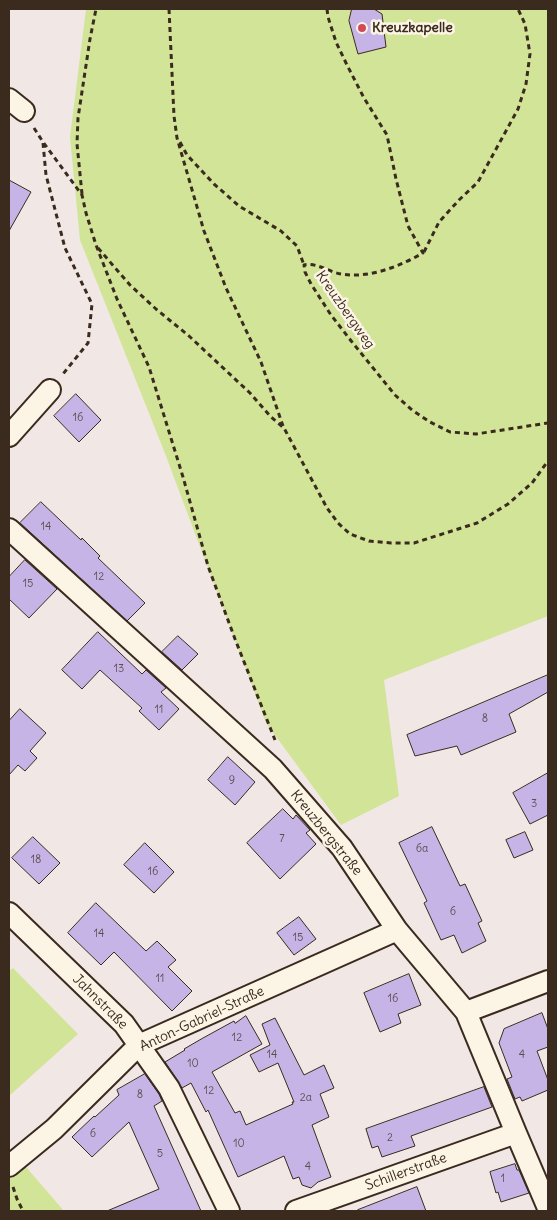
<!DOCTYPE html>
<meta charset="utf-8">
<style>
body{margin:0}
#map{position:relative;width:557px;height:1220px;overflow:hidden;background:#f1e8e5;font-family:Delius,sans-serif}
canvas{display:block}
.frame{position:absolute;inset:0;border:10px solid #3b2a1e;pointer-events:none}
</style>
<div id="map">
<canvas width="557" height="1220"></canvas>
<div class="frame"></div>
</div>
<script>
const c = document.querySelector('canvas').getContext('2d');
c.lineJoin = 'round';
function fill(path, color) { c.fillStyle = color; c.fill(path, 'evenodd'); }
function strokePath(path, color, width, dash) { c.strokeStyle = color; c.lineWidth = width; c.lineCap = dash ? 'butt' : 'round'; c.setLineDash(dash || []); c.stroke(path); }
function write(font, color, halo, rows, align = 'center') {
  c.font = font + ' Delius,sans-serif'; c.lineWidth = 5; c.setLineDash([]); c.textBaseline = 'middle'; c.strokeStyle = halo; c.fillStyle = color; for (const [text, x, y, turn = 0] of rows) {
    c.save(); c.translate(x, y); c.rotate((+turn || 0) * Math.PI / 180); c.textAlign = isNaN(turn) ? turn : align; if (halo) c.strokeText(text, 0, 0); c.fillText(text, 0, 0); c.restore();
  }
}
const green = new Path2D(`
 M86 9H548V616L384 680 399 796 341 825 266 723 166 456 80 240 70 137Z
 M13 968 78 1034 9 1096V971Z
 M20 1160 64 1211H9V1170Z`);
const building = new Path2D(`
 M352 9H374L382 14 386 47 358 54 349 21Z
 M9 180 31 192 9 231Z
 M76 394 101 420 79 442 54 416Z
 M41 502 81 540 82 538 100 556 98 558 145 603 127 621 20 523Z
 M25 560 57 589 29 618 9 599V577Z
 M98 632 142 674 146 670 166 688 161 692 179 709 159 730 139 711 142 708 100 670 82 689 62 670Z
 M178 636 198 654 182 670 162 652Z
 M548 675V692L509 714 516 732 461 755 457 746 415 756 407 735Z
 M20 709 46 733 30 751 37 758 25 771 18 765 9 775V721Z
 M228 757 255 782 235 805 208 780Z
 M548 773V815L530 824 513 793Z
 M283 809 293 819 296 815 310 830 306 833 316 844 280 879 247 843Z
 M432 827 460 886 465 884 482 921 478 923 486 941 462 953 454 935 441 940 424 903 427 901 399 843Z
 M525 832 533 850 514 858 506 840Z
 M33 837 60 863 39 884 12 858Z
 M145 843 174 872 154 893 124 865Z
 M96 903 146 951 157 941 176 960 168 967 192 991 172 1011 114 952 101 965 68 933Z
 M299 917 316 939 294 955 277 933Z
 M409 974 421 1005 398 1014 401 1023 380 1032 364 993Z
 M542 1013 548 1029V1047L537 1051 548 1080V1090L522 1101 520 1097 515 1099 507 1079 512 1077 499 1043 504 1029Z
 M246 1016 262 1044 212 1072 235 1113 240 1111 246 1125 293 1104 292 1102H294L278 1063 259 1072 250 1055 270 1045 262 1024 275 1018 304 1075 324 1065 334 1088 320 1094 329 1117 312 1125 331 1177 318 1182 311 1188 302 1185 299 1177 293 1179 284 1156 238 1177 208 1110 206 1112 191 1083 182 1088 165 1062 185 1050 184 1049 203 1038 234 1021 235 1023Z
 M145 1074 159 1094 162 1101 154 1106 201 1211H107L159 1189 129 1122 92 1157 72 1137 94 1116 95 1117 119 1095 117 1090Z
 M484 1087 492 1107 411 1136 415 1146 382 1157 378 1146 372 1148 366 1129Z
 M515 1164 517 1170H519L529 1193 501 1202 498 1192 496 1193 490 1172Z
 M417 1187 426 1211H359L358 1210Z`);
const path = new Path2D(`
 M169 9 174 116 177 138 204 231 226 288 261 362 283 426
 M327 9 328 17 336 42 347 65 364 98 387 135 396 179 408 226 423 253C400 266 369 279 341 274 329 272 316 262 304 265L305 272 311 284 331 315 352 342 395 395 412 410 430 422 450 432 476 434 548 423
 M34 128 43 142 82 195 86 213 96 245 117 299 149 367 183 477 208 566 235 639 275 740
 M180 142 187 155 214 184 239 206 281 231 297 246 304 265
 M43 143 46 175 65 248 92 304 88 343 63 374
 M82 194 77 144 78 118 90 39 96 9
 M98 248 130 285 156 309 189 336 250 393 271 417 284 428 327 508 338 523 350 534 369 541 391 543H414L477 523 508 504 532 483 548 461
 M424 252 439 222 459 200 478 182 518 109 526 84 530 54 525 24 518 9
 M13 1187 17 1199 23 1211`);
const minor = new Path2D(`
 M9 99 24 111
 M9 436 50 390
 M9 529 273 769 342 848 397 930 466 1012 516 1133 548 1208
 M9 913 124 1024 169 1088 229 1211
 M466 1012 548 981
 M9 1166 54 1129 139 1045 397 930
 M296 1211 516 1133`);
const markers = [
 [362,28,5,"#d1495b"]
];
const numberNames = [
 ["16",78,418],
 ["14",46,527],
 ["12",99,577],
 ["15",28,584],
 ["13",119,669],
 ["11",159,710],
 ["8",485,719],
 ["9",232,781],
 ["3",534,804],
 ["7",282,839],
 ["6a",422,849],
 ["18",36,860],
 ["16",153,872],
 ["6",453,912],
 ["14",99,934],
 ["15",298,938],
 ["11",160,979],
 ["16",393,999],
 ["12",237,1038],
 ["14",272,1055],
 ["4",522,1055],
 ["10",193,1064],
 ["12",209,1091],
 ["8",140,1095],
 ["2a",306,1098],
 ["6",93,1134],
 ["2",390,1138],
 ["10",239,1144],
 ["5",160,1154],
 ["4",308,1167],
 ["1",503,1179]
];
const poiNames = [
 ["Kreuzkapelle",372,28]
];
const streetNames = [
 ["Kreuzbergweg",345,310,55],
 ["Kreuzbergstraße",326,833,51],
 ["Jahnstraße",100,1002,45],
 ["Anton-Gabriel-Straße",202,1019,-25],
 ["Schillerstraße",406,1172,-20]
];
fill(green, '#d2e498');
fill(building, '#c5b4e5');
strokePath(building, '#3b2a1e', 1);
strokePath(minor, '#3b2a1e', 24);
strokePath(path, '#3b2a1e', 3, [5, 4]);
strokePath(minor, '#fcf5e5', 20);
for (const [x, y, r, color] of markers) { const dot = new Path2D(); dot.arc(x, y, r, 0, 2 * Math.PI); c.fillStyle = color; c.fill(dot); strokePath(dot, '#fcf5e5', 2); }
write('11px', '#5e4c50', null, numberNames);
write('bold 14px', '#3b2a1e', '#fcf5e5', poiNames, 'left');
write('14px', '#3b2a1e', '#fcf5e5', streetNames);
</script>
